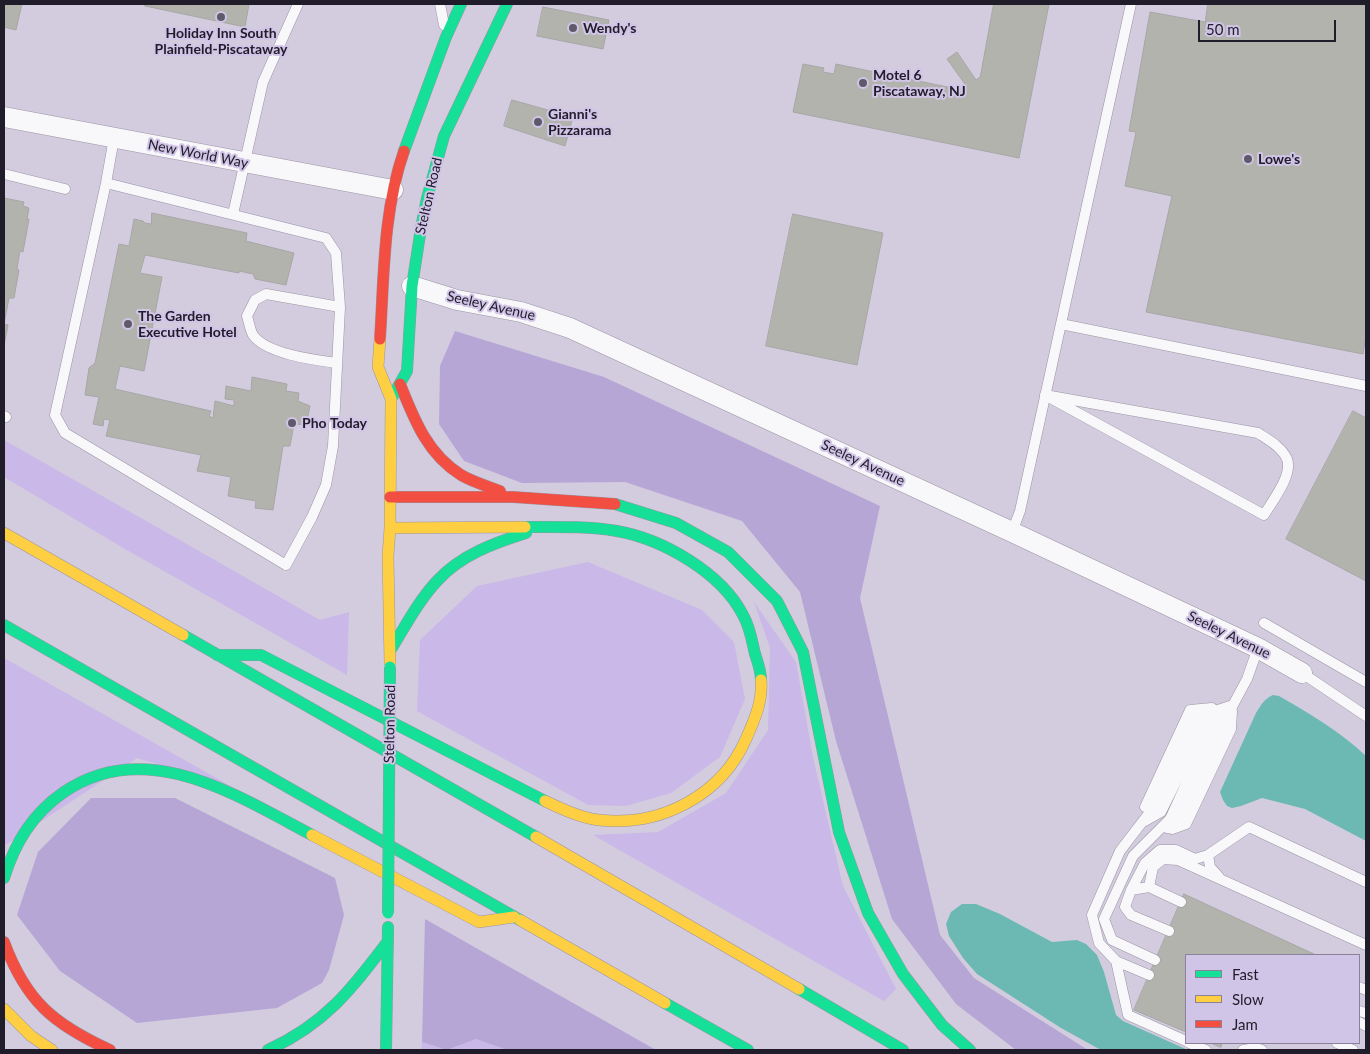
<!DOCTYPE html>
<style>
body{margin:0}
#map{position:relative;width:1370px;height:1054px;overflow:hidden;background:#d3ccdf;font-family:Lato,sans-serif}
canvas{display:block}
.frame{position:absolute;inset:0;border:5px solid #211c29;pointer-events:none}
.legend{position:absolute;left:1185px;top:954px;width:175px;height:90px;box-sizing:border-box;background:#d0c4e7;border:1px solid #8a819b;margin:0;padding:6px 9px;list-style:none;font-size:15px;color:#211c29}
.legend li{display:flex;align-items:center;gap:10px;height:25px}
.legend b{width:25px;border:1px solid #8a819b}
.scale{position:absolute;left:1198px;top:20px;width:138px;height:22px;box-sizing:border-box;border:2px solid #211c29;border-top:0;padding-left:6px;font-size:15px;line-height:18px;white-space:nowrap;color:#211c29;-webkit-text-stroke:4px #d0c4e7;paint-order:stroke}
</style>
<div id="map">
<canvas width="1370" height="1054"></canvas>
<div class="frame"></div>
<ul class="legend">
<li><b style="height:6px;background:#16e098"></b>Fast</li>
<li><b style="height:6px;background:#ffcf43"></b>Slow</li>
<li><b style="height:6px;background:#f24e42"></b>Jam</li>
</ul>
<div class="scale">50 m</div>
</div>
<script>
const c = document.querySelector('canvas').getContext('2d');
c.lineJoin = 'round';
function fill(path, color) { c.fillStyle = color; c.fill(path, 'evenodd'); }
function strokePath(path, color, width, dash) { c.strokeStyle = color; c.lineWidth = width; c.lineCap = dash ? 'butt' : 'round'; c.setLineDash(dash || []); c.stroke(path); }
function write(font, color, halo, rows, align = 'center') {
  c.font = font + ' Lato,sans-serif'; c.lineWidth = 4; c.setLineDash([]); c.textBaseline = 'middle'; c.strokeStyle = halo; c.fillStyle = color; for (const [text, x, y, turn = 0] of rows) {
    c.save(); c.translate(x, y); c.rotate((+turn || 0) * Math.PI / 180); c.textAlign = isNaN(turn) ? turn : align; if (halo) c.strokeText(text, 0, 0); c.fillText(text, 0, 0); c.restore();
  }
}
const green = new Path2D(`
 M4 440 320 620 349 612 347 675 125 549 4 477Z
 M588 562 702 610 734 642 745 699 720 757 671 793 626 806 588 805 417 711 420 640 477 586Z
 M754 602 796 662 813 757 843 886 896 989 884 1001 593 835 658 832 726 793 768 730 770 648Z
 M4 658 234 788 137 758 4 846Z
 M476 1039 507 1050H448Z
 M422 1042 447 1050H421Z`);
const forest = new Path2D(`
 M455 331 604 377 880 506 860 598 940 935 974 978 1088 1050H1016L956 1004 892 919 836 741 800 592 742 521 625 482 522 483 464 461 439 424 440 366Z
 M91 798H175L335 878 344 915 329 970 322 983 277 1008 137 1023 60 971 17 915 38 852Z
 M425 919 656 1050H507L476 1039 447 1050 422 1042Z`);
const water = new Path2D(`
 M1273 695 1279 696C1309 713 1341 732 1366 756V841L1305 809 1262 798 1241 806 1232 808 1227 806 1223 800 1220 792 1256 713C1261 705 1264 699 1273 695Z
 M962 904H976L1000 914 1052 942 1077 940 1086 944 1097 955 1104 972 1116 1015 1123 1021 1188 1050H1101L1061 1028 977 974 963 958 949 936 946 924 951 912Z`);
const building = new Path2D(`
 M4 4H22L16 30 4 27Z
 M145 4H249L245 27 145 6Z
 M994 4H1049L1019 158 793 112 803 64 824 68 823 72 834 74 836 64 962 90 967 87 947 59 957 52 976 80 980 77Z
 M1208 4H1366V336L1363 354 1146 312 1172 196 1125 186 1136 132 1129 131 1150 12 1205 22Z
 M543 7 609 20 603 49 537 36Z
 M512 100 573 117 565 146 504 126Z
 M4 198 24 202 23 206 29 208 27 219H29L23 252 20 251 17 269 19 270 14 298H9L4 324 8 325 4 346Z
 M152 213 247 233 246 241 294 253 286 285 255 279 253 274 239 271V273L145 255 140 273 162 277 144 371 120 366 115 389 211 411 209 416 213 418 215 401 234 406V400L225 399 226 386 251 391 252 377 287 384 286 391 299 393 298 401 310 406 306 425 294 424 290 446H283L273 510 255 508 256 501 228 496 231 477 197 471 201 455 106 436 110 420 104 419 103 426 93 424 99 397 85 395 89 368 95 363 119 244 129 246 134 219 143 221 145 223 151 224Z
 M793 214 883 233 857 365 766 346Z
 M1353 411 1366 418V581L1286 539Z
 M1184 894 1316 955H1186V1032L1134 1010Z
 M1211 1043H1222L1221 1047Z`);
const lane = new Path2D(`
 M440 4 444 25
 M4 174 65 189
 M106 183 326 238 336 253 340 307 333 446 326 485 312 517 286 565 65 433 55 415 106 183 114 138
 M233 214 263 82 298 4
 M1061 324 1366 386
 M337 363C315 360 266 354 253 335 250 330 249 322 247 316L255 300 266 294 340 307
 M1045 395 1258 433C1267 439 1282 447 1287 459 1293 475 1273 500 1264 515Z
 M4 416 6 417
 M1012 532 1020 511 1131 4
 M1264 623 1366 682
 M1302 673 1366 716
 M1145 807 1190 710 1212 708
 M1145 821 1161 812 1206 721 1215 716
 M1167 828 1178 822 1233 705 1247 679 1258 648
 M1172 829 1186 824 1231 729 1232 711
 M1208 855 1210 867 1219 877
 M1149 887 1153 867 1163 859 1178 860 1366 945
 M1131 890 1149 887 1181 902
 M1169 931 1131 915 1125 907 1131 890 1145 863 1160 850H1176L1195 859 1208 855 1249 827 1366 882
 M1155 960 1112 940 1104 919 1133 856 1170 819 1213 725 1230 707
 M1116 961 1149 975
 M1359 987 1366 990
 M1359 1011 1366 1013
 M1359 1022 1366 1026
 M1186 1041 1128 1015 1116 961 1099 943 1092 915 1120 851 1150 812 1197 717 1233 705
 M1189 1043 1206 1050
 M1337 1043 1353 1050
 M1243 1050 1256 1048 1262 1050`);
const street = new Path2D(`
 M4 117 393 190
 M412 286 457 300 521 312 570 328 1012 532 1258 648 1302 673`);
const fast = new Path2D(`
 M404 151 446 37 461 4
 M391 399 407 371 412 286 421 228 427 198 444 136 507 4
 M615 504 676 523 728 552 777 601 803 652 839 832 868 913 903 974 942 1025 970 1050
 M525 527C556 527 586 526 617 531 662 539 721 572 743 615 750 627 752 641 755 654 758 663 761 671 761 680
 M4 625 520 920
 M183 635 536 837
 M390 651C405 627 418 601 438 580 461 555 494 543 526 533
 M217 655H261L545 801
 M4 878C15 843 32 814 64 792 146 736 236 795 312 835
 M799 989 903 1050
 M665 1003 748 1050
 M268 1050C325 1024 351 990 388 941
 M386 1050 388 927`);
const slow = new Path2D(`
 M380 339 378 367 391 399 390 528 388 556 390 663
 M390 528 525 527
 M4 533 183 635
 M545 801C562 809 581 818 599 820 660 827 721 796 746 739 754 721 763 701 761 680
 M312 835 479 922 514 917
 M536 837 799 989
 M520 920 665 1003
 M4 1009 31 1036 52 1050`);
const jam = new Path2D(`
 M380 339C384 277 383 211 404 151
 M400 384C414 419 427 454 461 475 473 482 487 486 500 491
 M390 497H513L615 504
 M4 942C26 1001 53 1024 110 1050`);
const fastBridge = new Path2D(`
 M388 913 390 667`);
const markers = [
 [221,17,5,"#5f5a69"],
 [573,28,5,"#5f5a69"],
 [863,83,5,"#5f5a69"],
 [538,122,5,"#5f5a69"],
 [1248,159,5,"#5f5a69"],
 [128,324,5,"#5f5a69"],
 [292,423,5,"#5f5a69"]
];
const poiNames = [
 ["Wendy's",583,28],
 ["Holiday Inn South",221,33,"center"],
 ["Plainfield-Piscataway",221,49,"center"],
 ["Motel 6",873,75],
 ["Piscataway, NJ",873,91],
 ["Gianni's",548,114],
 ["Pizzarama",548,130],
 ["Lowe's",1258,159],
 ["The Garden",138,316],
 ["Executive Hotel",138,332],
 ["Pho Today",302,423]
];
const streetNames = [
 ["New World Way",198,154,11],
 ["Stelton Road",429,196,-77],
 ["Seeley Avenue",491,306,13],
 ["Seeley Avenue",863,463,25],
 ["Seeley Avenue",1229,635,26],
 ["Stelton Road",390,724,-89]
];
fill(green, '#c9b8e8');
fill(forest, '#b6a6d5');
fill(water, '#6bb9b2');
fill(building, '#b2b3ac');
strokePath(building, '#a7a6a7', 1);
strokePath(lane, '#9a94a3', 11);
strokePath(street, '#9a94a3', 21);
strokePath(fast, '#9a94a3', 12);
strokePath(slow, '#9a94a3', 12);
strokePath(jam, '#9a94a3', 12);
strokePath(lane, '#f8f7fa', 10);
strokePath(street, '#f8f7fa', 20);
strokePath(fast, '#16e098', 11);
strokePath(slow, '#ffcf43', 11);
strokePath(jam, '#f24e42', 11);
strokePath(fastBridge, '#9a94a3', 12, []);
strokePath(fastBridge, '#16e098', 11);
for (const [x, y, r, color] of markers) { const dot = new Path2D(); dot.arc(x, y, r, 0, 2 * Math.PI); c.fillStyle = color; c.fill(dot); strokePath(dot, '#d0c4e7', 2); }
write('bold 14px', '#211c29', '#d0c4e7', poiNames, 'left');
write('14px', '#211c29', '#d0c4e7', streetNames);
</script>
